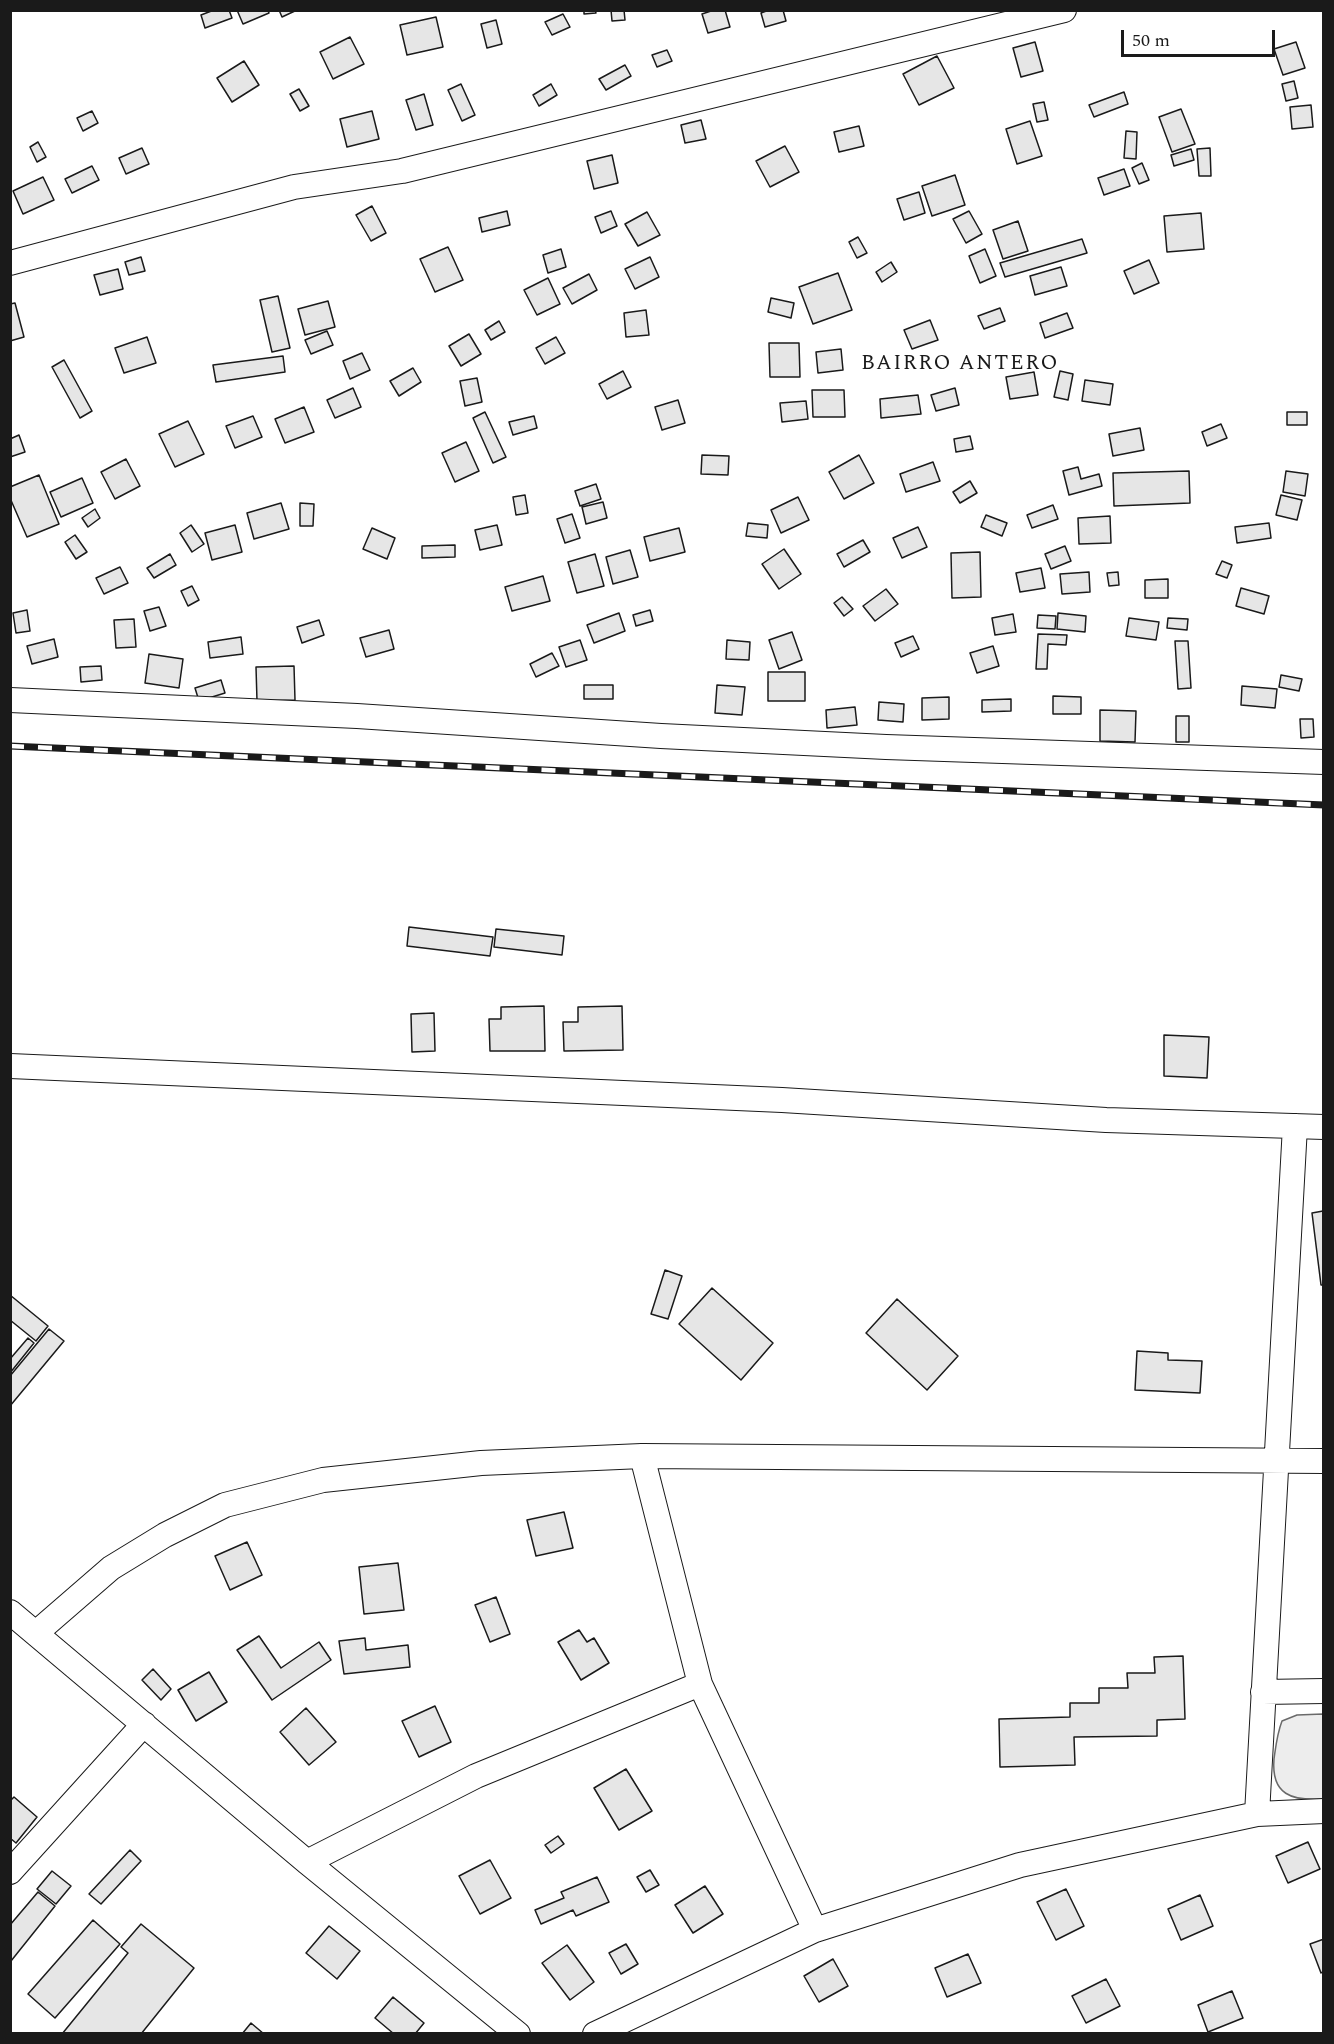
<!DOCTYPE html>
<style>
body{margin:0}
#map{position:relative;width:1334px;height:2044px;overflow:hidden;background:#fff;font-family:Spectral,serif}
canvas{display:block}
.frame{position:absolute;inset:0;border:12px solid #1a1a1a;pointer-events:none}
.scale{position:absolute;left:1121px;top:30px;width:154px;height:27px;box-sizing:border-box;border:3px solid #1a1a1a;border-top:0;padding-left:8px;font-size:18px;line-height:21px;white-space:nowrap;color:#1a1a1a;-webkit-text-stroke:4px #fff;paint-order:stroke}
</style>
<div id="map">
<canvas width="1334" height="2044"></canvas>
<div class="frame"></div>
<div class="scale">50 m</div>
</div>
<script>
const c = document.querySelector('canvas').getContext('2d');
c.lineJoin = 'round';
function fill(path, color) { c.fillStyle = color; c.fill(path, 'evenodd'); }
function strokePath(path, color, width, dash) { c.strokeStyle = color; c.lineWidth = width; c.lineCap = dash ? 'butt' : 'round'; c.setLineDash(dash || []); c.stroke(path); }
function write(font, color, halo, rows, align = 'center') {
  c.font = font + ' Spectral,serif'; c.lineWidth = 4.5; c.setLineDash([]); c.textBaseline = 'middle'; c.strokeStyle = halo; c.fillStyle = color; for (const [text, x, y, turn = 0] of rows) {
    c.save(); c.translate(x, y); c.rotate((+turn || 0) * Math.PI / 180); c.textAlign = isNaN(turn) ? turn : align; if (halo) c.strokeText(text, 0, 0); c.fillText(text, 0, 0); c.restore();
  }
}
const green = new Path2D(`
 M1323 1714V1799C1292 1801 1271 1795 1274 1759 1276 1745 1277 1734 1282 1721L1297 1715Z`);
const building = new Path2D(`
 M214 10H229L232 18 205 28 201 15Z
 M237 10H268L269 13 243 24Z
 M279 10H297L282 17Z
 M584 10H595L596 13 584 14Z
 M611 10H624L625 20 612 21Z
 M714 10H725L730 27 708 33 702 14Z
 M769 10H783L786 21 765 27 761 13Z
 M563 14 570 27 552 35 545 22Z
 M436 17 443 47 407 55 400 25Z
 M496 20 502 44 487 48 481 24Z
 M350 37 364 64 333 79 320 52Z
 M1035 42 1043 71 1021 77 1013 48Z
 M1296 42 1305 68 1283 75 1274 49Z
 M667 50 672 61 657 67 652 55Z
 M937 56 954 88 919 105 903 74Z
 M244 61 259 85 232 102 217 78Z
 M625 65 631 76 606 90 599 79Z
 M1294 81 1298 98 1286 101 1282 84Z
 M461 84 475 115 462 121 448 90Z
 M551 84 557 95 539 106 533 95Z
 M299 89 309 106 300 111 290 94Z
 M1124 92 1128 104 1094 117 1089 105Z
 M424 94 433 125 416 130 406 100Z
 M1044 102 1048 120 1037 122 1033 104Z
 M1311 105 1313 127 1292 129 1290 107Z
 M1181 109 1195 144 1172 152 1159 117Z
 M92 111 98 123 83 131 77 118Z
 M372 111 379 139 347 147 340 119Z
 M701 120 706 139 685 143 681 125Z
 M1030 121 1042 156 1017 164 1006 129Z
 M859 126 864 146 839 152 834 132Z
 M1126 131 1137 132 1136 159 1124 158Z
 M38 142 46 157 37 162 30 147Z
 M785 146 799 172 770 187 756 161Z
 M142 148 149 164 126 174 119 158Z
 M1210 148 1211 176H1199L1197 149Z
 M1191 149 1194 160 1174 166 1171 155Z
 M612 155 618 183 594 189 587 161Z
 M1142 163 1149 180 1139 184 1132 168Z
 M92 166 99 180 72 193 65 179Z
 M1124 169 1130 186 1104 195 1098 178Z
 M955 175 965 205 932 216 922 186Z
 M43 177 54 200 23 214 13 191Z
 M919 192 925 213 904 220 897 199Z
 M372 206 386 233 371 241 356 215Z
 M507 211 510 225 482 232 479 218Z
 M611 211 617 226 601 233 595 217Z
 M969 211 982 234 966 243 953 219Z
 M647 212 660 235 638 246 625 224Z
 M1201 213 1204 249 1167 252 1164 216Z
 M1018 221 1028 251 1003 259 993 230Z
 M858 237 867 253 857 258 849 242Z
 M1082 239 1087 253 1005 277 1000 263Z
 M448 247 463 280 435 292 420 259Z
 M561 249 566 267 548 273 543 255Z
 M985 249 996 276 980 283 969 256Z
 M141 257 145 271 129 275 125 262Z
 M650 257 659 277 635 289 625 269Z
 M1149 260 1159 283 1134 294 1124 271Z
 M891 262 897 272 882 282 876 272Z
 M1061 267 1067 286 1035 295 1030 276Z
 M118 269 123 289 100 295 94 275Z
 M838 273 852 310 813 324 799 287Z
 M589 274 597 290 572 304 563 288Z
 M548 278 560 304 537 315 524 290Z
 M278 296 290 348 272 352 260 300Z
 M771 298 794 303 791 318 768 312Z
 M328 301 335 327 305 335 298 309Z
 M15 303 24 337 10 341V304Z
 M1000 308 1005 321 984 329 978 316Z
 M646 310 649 335 626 337 624 313Z
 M1067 313 1073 328 1045 338 1040 323Z
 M930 320 938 340 912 349 904 330Z
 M499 321 505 332 491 340 485 330Z
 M327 331 333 345 311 354 305 340Z
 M469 334 481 354 461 366 449 346Z
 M147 337 156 363 124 373 115 348Z
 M556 337 565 353 545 364 536 348Z
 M769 343H799L800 377H770Z
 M841 349 843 370 818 373 816 352Z
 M362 353 370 370 350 379 343 361Z
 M283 356 285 372 216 382 213 365Z
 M64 360 92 411 80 418 52 367Z
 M413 368 421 382 399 396 390 381Z
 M623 371 631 387 607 399 599 384Z
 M1060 371 1073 374 1068 400 1054 397Z
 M1034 372 1038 395 1010 399 1006 377Z
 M477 378 482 402 465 406 460 381Z
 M1085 380 1113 384 1110 405 1082 401Z
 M353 388 361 407 335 418 327 400Z
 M955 388 959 405 936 411 931 395Z
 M812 390H844L845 417H813Z
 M918 395 921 414 881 418 880 399Z
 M678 400 685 423 662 430 655 407Z
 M806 401 808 419 782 422 780 403Z
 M304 407 314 432 285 443 275 419Z
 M485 412 506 457 493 463 473 418Z
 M1287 412H1307V425H1287Z
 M253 416 262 437 235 448 226 426Z
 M534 416 537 428 513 435 509 422Z
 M188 421 204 454 175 467 159 434Z
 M1221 424 1227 438 1207 446 1202 432Z
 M1140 428 1144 450 1113 456 1109 434Z
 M19 435 25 452 10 457V439Z
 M970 436 973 449 956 452 954 439Z
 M466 442 479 471 455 482 442 453Z
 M702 455 729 456 728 475 701 474Z
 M859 455 874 483 844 499 829 472Z
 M126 459 140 486 115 499 101 472Z
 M933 462 940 481 906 492 900 474Z
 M1078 467 1081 479 1099 474 1102 486 1069 495 1063 471Z
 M1189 471 1190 503 1114 506 1113 473Z
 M1286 471 1308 474 1305 496 1283 492Z
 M39 475 59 524 27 537 10 498V487Z
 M82 478 93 503 61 517 50 492Z
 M970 481 977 493 960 503 953 492Z
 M596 484 601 499 580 506 575 491Z
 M525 495 528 513 516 515 513 497Z
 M1281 495 1302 500 1297 520 1276 515Z
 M798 497 809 520 781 533 771 510Z
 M603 502 607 518 586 524 582 507Z
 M281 503 289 529 254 539 247 513Z
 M300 503 314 504 313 526H300Z
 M1053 505 1058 519 1032 528 1027 515Z
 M95 509 100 518 88 527 82 518Z
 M572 514 580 538 565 543 557 519Z
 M986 515 1007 523 1002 536 981 527Z
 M1110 516 1111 543 1079 544 1078 518Z
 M748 523 768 525 767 538 746 536Z
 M1269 523 1271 538 1237 543 1235 527Z
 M191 525 204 544 192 552 180 533Z
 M235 525 242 552 212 560 205 533Z
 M497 525 502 545 480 550 475 530Z
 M918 527 927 547 902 558 893 538Z
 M372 528 395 538 387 559 363 549Z
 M679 528 685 552 650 561 644 537Z
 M75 535 87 552 76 559 65 542Z
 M863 540 870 552 844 567 837 554Z
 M455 545V557L422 558V546Z
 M1065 546 1071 561 1051 569 1045 554Z
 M784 549 801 574 779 589 762 564Z
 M630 550 638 577 613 584 606 557Z
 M980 552 981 597 952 598 951 553Z
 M170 554 176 565 154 578 147 568Z
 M595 554 604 586 577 593 568 562Z
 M1222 561 1232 565 1227 578 1216 574Z
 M120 567 128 583 104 594 96 578Z
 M1041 568 1045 588 1020 592 1016 573Z
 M1089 572 1090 592 1062 594 1060 574Z
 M1118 572 1119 585 1109 586 1107 573Z
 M543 576 550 601 512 611 505 587Z
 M1168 579V598H1145V580Z
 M192 586 199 600 188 606 181 591Z
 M1241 588 1269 596 1264 614 1236 606Z
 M886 589 898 604 875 621 863 606Z
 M842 597 853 609 844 616 834 603Z
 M159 607 166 626 150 631 144 611Z
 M27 610 30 631 16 633 13 613Z
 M650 610 653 621 636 626 633 615Z
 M619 613 625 631 594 643 587 625Z
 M1058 613 1086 616 1085 632 1057 629Z
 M1013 614 1016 632 995 635 992 618Z
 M1038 615 1056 616 1055 629 1037 628Z
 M1129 618 1159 622 1156 640 1126 636Z
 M1168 618 1188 619 1187 630 1167 628Z
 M134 619 136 647 116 648 114 620Z
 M319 620 324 635 302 643 297 627Z
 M389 630 394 649 366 657 360 638Z
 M792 632 802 660 779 669 769 640Z
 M1038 634 1067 635 1066 645 1048 644 1047 669H1036Z
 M913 636 919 649 901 657 895 643Z
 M241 637 243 654 210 658 208 642Z
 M54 639 58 657 32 664 27 646Z
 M580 640 587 660 566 667 559 647Z
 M727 640 750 642 749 660 726 659Z
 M1175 641H1188L1191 688 1178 689Z
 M993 646 999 666 977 673 970 653Z
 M552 653 559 666 536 677 530 664Z
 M149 654 183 659 179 688 145 683Z
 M101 666 102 680 81 682 80 667Z
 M294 666 295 700 257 701 256 667Z
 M768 672H805V701H768Z
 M1281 675 1302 679 1299 691 1279 687Z
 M221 680 225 693 199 701 195 688Z
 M584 685H613V699H584Z
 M717 685 745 687 742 715 715 713Z
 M1242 686 1277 689 1275 708 1241 705Z
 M1053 696 1081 697V714H1053Z
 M949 697V719L922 720V698Z
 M1011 699V711L982 712V700Z
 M879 702 904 704 903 722 878 720Z
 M855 707 857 725 827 728 826 710Z
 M1100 710 1136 711 1135 742 1100 741Z
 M1176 716H1189V742H1176Z
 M1300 719H1313L1314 737 1301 738Z
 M409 927 493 937 490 956 407 946Z
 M496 929 564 936 562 955 494 947Z
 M544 1006 545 1051H490L489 1019H501V1007Z
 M622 1006 623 1050 564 1051 563 1022H578V1007Z
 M434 1013 435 1051 412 1052 411 1014Z
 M1164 1035 1209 1037 1207 1078 1164 1076Z
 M1323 1211 1324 1285H1321L1312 1213Z
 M665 1270 682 1276 668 1319 651 1314Z
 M712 1288 773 1343 741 1380 679 1324Z
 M10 1295 48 1326 36 1341 10 1320Z
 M897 1299 958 1356 927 1390 866 1333Z
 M49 1329 64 1341 10 1406V1376Z
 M28 1338 34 1343 10 1373V1359Z
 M1137 1351 1168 1353V1360L1202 1361 1200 1393 1135 1390Z
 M564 1512 573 1548 536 1556 527 1520Z
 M247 1542 262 1575 230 1590 215 1556Z
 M398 1563 404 1610 364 1614 359 1567Z
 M496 1597 510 1634 490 1642 475 1605Z
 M579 1630 587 1642 594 1638 609 1663 581 1680 558 1642Z
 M259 1636 281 1668 319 1642 331 1660 272 1700 237 1650Z
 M365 1638 366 1650 408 1645 410 1667 344 1674 339 1641Z
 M1183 1656 1185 1719 1157 1720V1736L1074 1737 1075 1765 1000 1767 999 1719 1070 1717V1703H1099V1688H1128L1127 1673H1155L1154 1657Z
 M153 1669 171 1689 161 1700 142 1680Z
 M209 1672 227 1702 196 1721 178 1690Z
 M435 1706 451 1742 419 1757 402 1721Z
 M306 1708 336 1742 309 1765 280 1732Z
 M626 1769 652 1811 619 1830 594 1788Z
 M14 1797 37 1817 16 1843 10 1838V1801Z
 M558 1836 564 1844 551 1853 545 1845Z
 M1308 1842 1320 1869 1288 1883 1276 1856Z
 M130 1850 141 1861 101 1904 89 1894Z
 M490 1860 511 1898 480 1914 459 1876Z
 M650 1870 659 1885 646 1892 637 1877Z
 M52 1871 71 1886 56 1904 37 1889Z
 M597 1877 609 1902 576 1916 573 1910 541 1924 535 1910 564 1898 561 1892Z
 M705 1886 723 1914 693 1933 675 1905Z
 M1066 1889 1084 1926 1056 1940 1037 1902Z
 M38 1892 55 1906 11 1961 10 1925Z
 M1200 1895 1213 1926 1181 1940 1168 1909Z
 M93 1920 120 1944 55 2018 28 1994Z
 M141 1924 194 1968 141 2034H62L128 1953 121 1947Z
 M329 1926 360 1951 337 1979 306 1953Z
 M1324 1939V1971L1321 1973 1310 1944Z
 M626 1944 638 1964 621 1974 609 1953Z
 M567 1945 594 1982 570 2000 542 1963Z
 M968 1954 981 1983 947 1997 935 1968Z
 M833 1959 848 1986 819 2002 804 1976Z
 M1106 1979 1120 2006 1086 2023 1072 1996Z
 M1232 1991 1243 2018 1208 2032 1198 2005Z
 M393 1997 424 2023 415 2034H394L375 2018Z
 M251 2023 264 2034H242Z`);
const minor = new Path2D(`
 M10 263 294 187 402 171 1064 10
 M10 700 357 716 661 736 886 747 1324 762
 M10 1066 782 1100 1106 1120 1324 1127
 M642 1456 700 1684 815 1930
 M10 1612 307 1862 518 2034
 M36 1633 111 1568 165 1535 225 1505 323 1480 481 1463 642 1456 1324 1461
 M1263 1692 1324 1691
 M1257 1814 1295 1126
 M307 1862 476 1776 700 1684
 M10 1872 144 1724
 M595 2034 815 1930 1020 1865 1257 1814 1324 1811`);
const rail = new Path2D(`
 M10 746 1324 805`);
const neighbourhoodNames = [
 ["BAIRRO ANTERO",960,365]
];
fill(green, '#ededed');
strokePath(green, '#6a6a6a', 1.5);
fill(building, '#e6e6e6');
strokePath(building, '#1a1a1a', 1.5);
strokePath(minor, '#1a1a1a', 26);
strokePath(minor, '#fff', 24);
strokePath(rail, '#1a1a1a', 7);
strokePath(rail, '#fff', 4.5, [14]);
c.letterSpacing = '1.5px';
write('21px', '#1a1a1a', '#fff', neighbourhoodNames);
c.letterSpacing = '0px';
</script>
